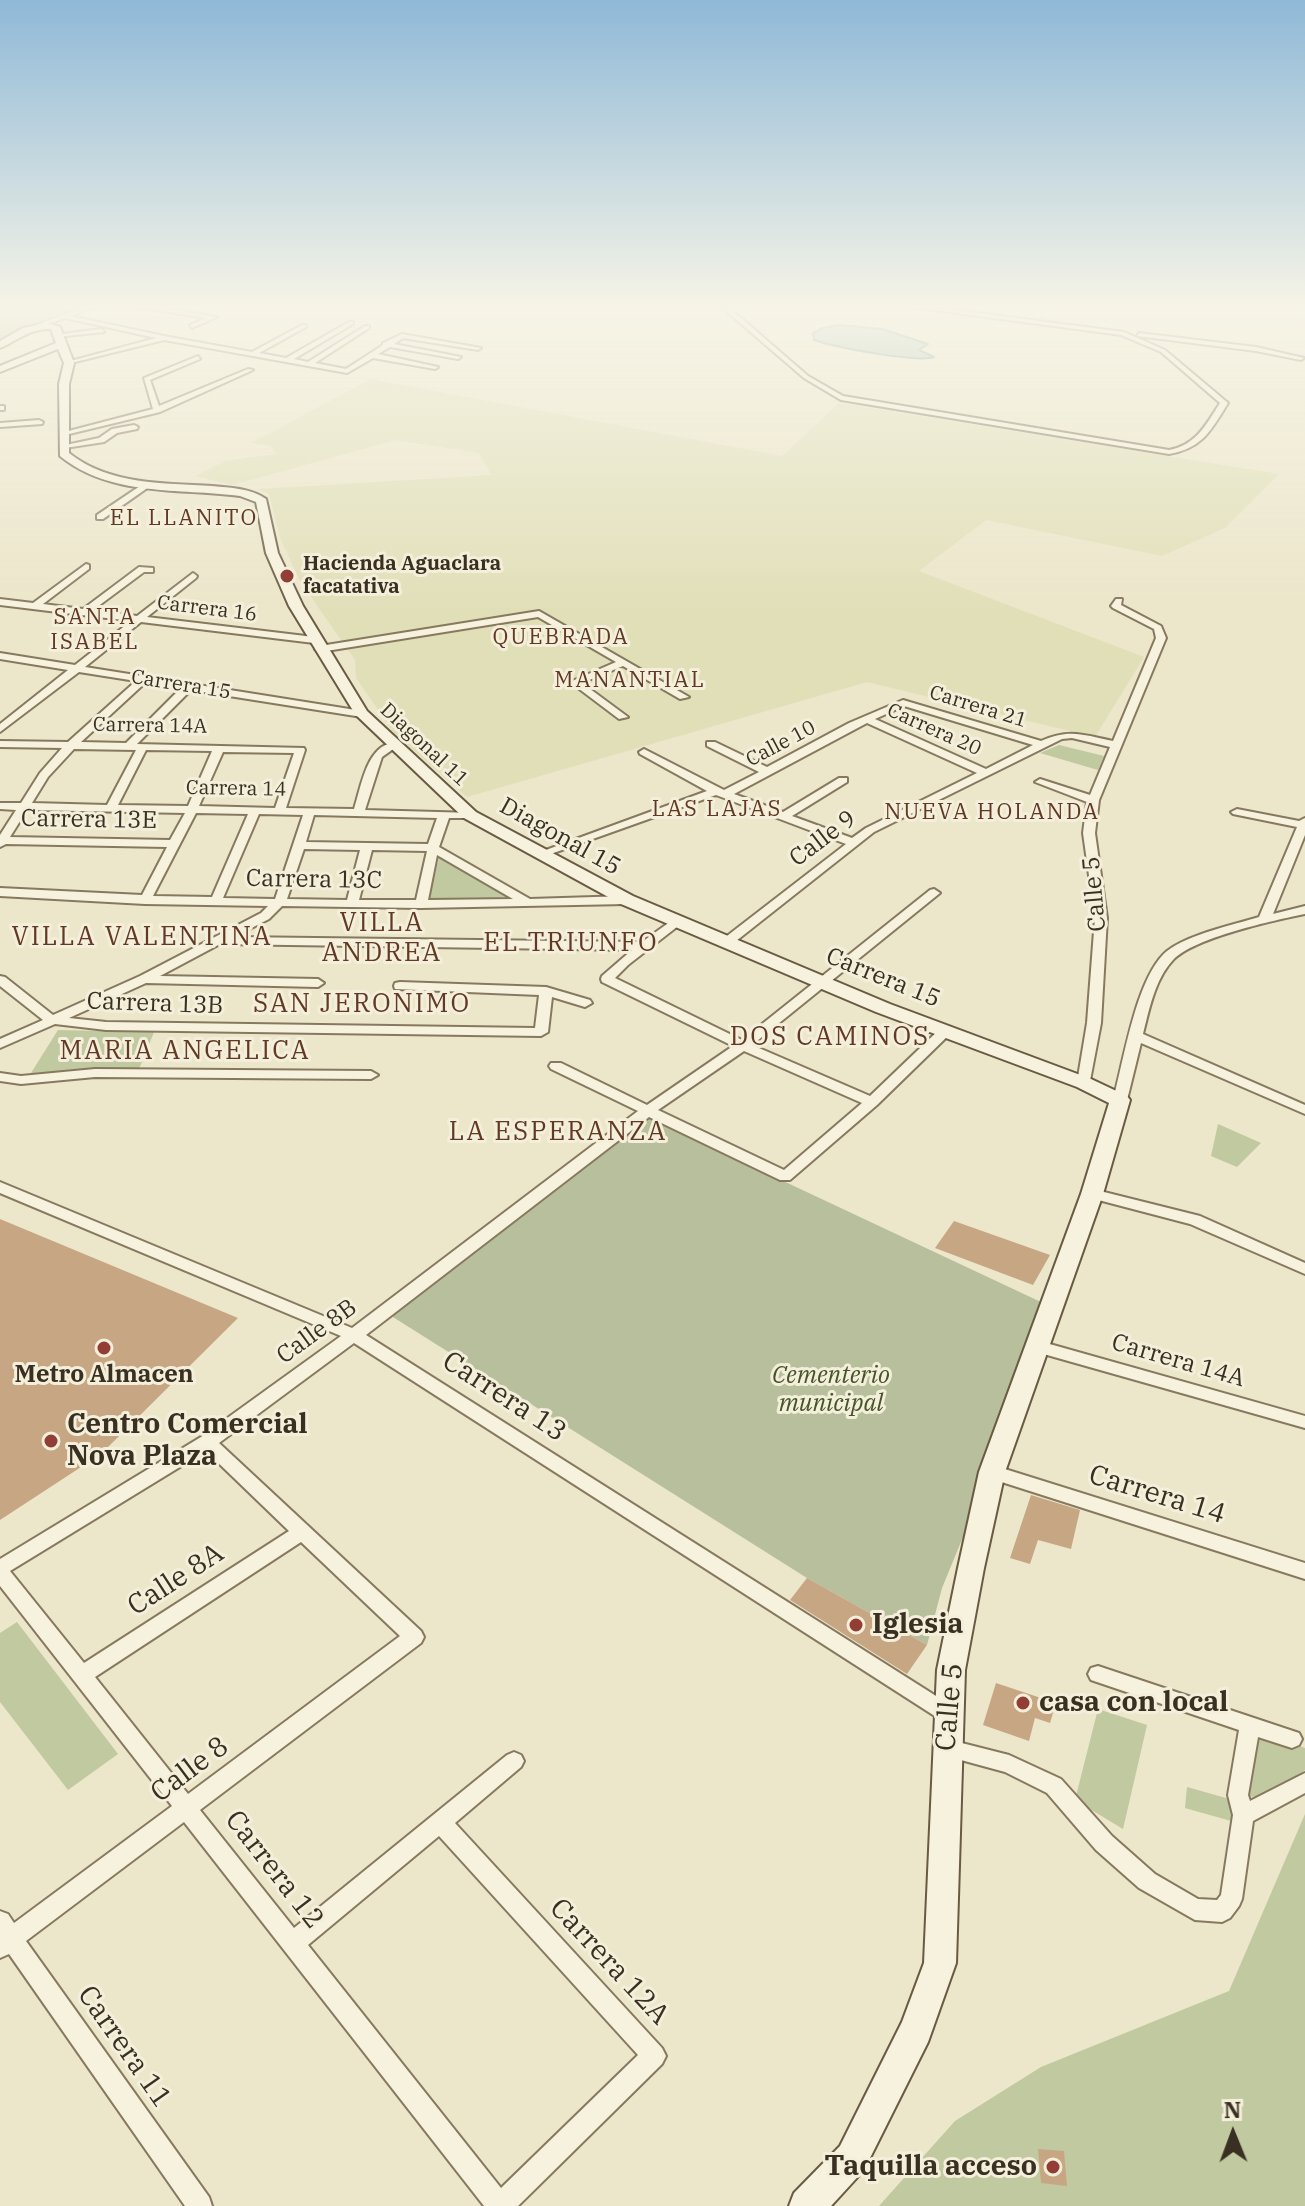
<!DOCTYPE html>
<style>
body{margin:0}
#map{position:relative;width:1305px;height:2206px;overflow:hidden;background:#ece6ca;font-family:"IBM Plex Serif",serif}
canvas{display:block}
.north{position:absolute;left:1193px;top:2094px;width:80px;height:80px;-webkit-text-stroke:6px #f4efda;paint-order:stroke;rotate:359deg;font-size:22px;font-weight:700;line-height:32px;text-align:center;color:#393022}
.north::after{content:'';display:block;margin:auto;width:28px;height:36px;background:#393022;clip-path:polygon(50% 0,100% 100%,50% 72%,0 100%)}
</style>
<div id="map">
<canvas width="1305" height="2206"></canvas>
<div class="north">N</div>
</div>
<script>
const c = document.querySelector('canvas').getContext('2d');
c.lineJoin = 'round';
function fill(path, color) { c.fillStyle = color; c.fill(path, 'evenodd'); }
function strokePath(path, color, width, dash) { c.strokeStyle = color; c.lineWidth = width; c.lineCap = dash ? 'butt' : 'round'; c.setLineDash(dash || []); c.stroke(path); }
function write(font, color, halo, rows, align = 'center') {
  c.font = font + ' "IBM Plex Serif",serif'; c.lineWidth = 6; c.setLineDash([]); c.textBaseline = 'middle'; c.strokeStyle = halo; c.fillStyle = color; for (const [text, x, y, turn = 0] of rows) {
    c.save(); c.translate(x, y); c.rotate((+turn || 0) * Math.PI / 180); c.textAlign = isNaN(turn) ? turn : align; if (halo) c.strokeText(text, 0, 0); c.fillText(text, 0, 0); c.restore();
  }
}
const farmland = new Path2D(`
 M371 379 782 456 839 403 1279 474 1225 528 1162 556 986 520 919 571 1144 657 1095 737 867 682 467 797 394 733 356 678 355 660 300 581 280 538 269 494 257 489 492 475 479 453 396 440 232 485 195 476 225 461 277 454 271 446 251 443Z`);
const green = new Path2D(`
 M0 304H84L0 338Z
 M1059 745 1104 756 1098 770 1040 753Z
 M439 857 512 900 429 899Z
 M58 1030 154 1032 139 1069 31 1073Z
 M1218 1124 1261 1143 1237 1167 1211 1156Z
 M17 1622 118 1754 68 1790 0 1702V1633Z
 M1098 1709 1147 1725 1123 1829 1075 1800Z
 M1255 1730 1305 1748V1770L1267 1799 1242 1795Z
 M1187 1787 1233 1800 1231 1821 1185 1808Z
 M1305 1814V2206H879L955 2121 1041 2067 1229 1991Z`);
const cemetery = new Path2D(`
 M647 1117 1043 1303 970 1520 942 1588 927 1645 807 1578 385 1312Z`);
const water = new Path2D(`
 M840 325 882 329 928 344 919 350 934 357C917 363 834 347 814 340L813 333 823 328Z`);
const building = new Path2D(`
 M0 1219 238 1318 101 1454 0 1520Z
 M954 1221 1050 1255 1033 1285 935 1248Z
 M1031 1495 1080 1510 1071 1549 1038 1540 1030 1564 1010 1558Z
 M807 1578 927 1645 907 1674 790 1600Z
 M996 1683 1056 1703 1050 1723 1035 1718 1029 1741 983 1725Z
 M1038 2149 1064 2151 1067 2186 1041 2183Z`);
const street = new Path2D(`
 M91 304H101L71 316 164 336 252 352 302 325H306V327L259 353 286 358 349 322H353V324L294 359 308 362 365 326H369V328L315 363 346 369 383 345V343L402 334 481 348 478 350 403 338 394 344 461 357 458 359 390 347 378 354 438 367 435 369 373 358 347 373 164 340 67 364V362L156 338 65 318 39 327 36 325Z
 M119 304H138L217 317 192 328 190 325 206 318Z
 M718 304H725L808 376 843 396 1169 450C1196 445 1206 425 1220 403L1161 352 1121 335 888 304H909L1124 332 1165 350 1228 403C1211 430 1203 448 1169 454L841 400 804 378Z
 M102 329 104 332 57 337 54 335Z
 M1139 333 1256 347 1304 358 1301 360 1256 351 1137 336Z
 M198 356 200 359 150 380 159 406 248 369 253 370 160 412 65 435 61 433 153 409 144 378Z
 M0 406H4V410H0Z
 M39 420 43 422 42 424 0 427V423Z
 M134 425 138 427 137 429 117 433 104 442 65 448 61 446 99 438 112 429Z
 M146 482 153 484 103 519H97V515Z
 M86 564 89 565V569L43 604 83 609 139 567 153 568V572H144L93 610 137 616 193 573 197 576 196 578 147 617 314 637 319 640 314 643 141 622 85 667 362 711 367 714 362 717 191 690 137 744 304 748 305 750 286 808 354 809C361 788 367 742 396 743V747L382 757 365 810 474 813 476 815 470 818H449L439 847 530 899 627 896 633 900 627 904 421 908 282 906 269 919 234 937 642 942 678 916 684 920 682 923 628 965 615 978 742 1040 930 890 934 889 940 893 752 1045 870 1096 941 1028 946 1027 953 1031 877 1105 790 1180H780L649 1117 366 1335 955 1708 958 1714 955 1720 948 1723 941 1720 354 1343 219 1443 421 1631 424 1637 421 1643 200 1810 294 1928 507 1755 514 1752 521 1755 524 1761 521 1767 455 1823 662 2048 666 2056 662 2064 518 2206H484L184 1822 26 1941 209 2197 212 2206H185L9 1954 0 1958V1911L8 1914 14 1923 172 1806 0 1586V1559L201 1437 341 1336 0 1193V1182L352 1328 638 1111 551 1069 549 1066 551 1063H561L647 1105 733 1046 602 982 601 979 602 976 632 950 220 944 160 976 318 979 324 983 318 987 146 983 69 1018 106 1022 535 1028 539 995 395 989 394 986 395 983 400 982 546 987 590 1000 592 1003 585 1007 552 997 548 1032 541 1036 106 1030 55 1024 0 1048V1039L43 1020 0 986V976L5 977 53 1015 140 976 261 913 268 906 145 904 0 896V888L142 895 167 847 6 844 0 847V835L16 810 0 809V803H21L40 773 62 748 0 747V741L68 742 136 681 79 672 0 732V724L68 670 0 659V653L75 665 131 621 0 605V599L33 603ZM146 682 181 688 126 743 81 742ZM74 749 136 750 107 805 32 803 48 777ZM146 750 212 751 188 806 118 805ZM223 752 294 753 275 808 199 806ZM27 810 185 813 170 840 10 837ZM196 813 248 814 212 897 153 896ZM259 814 303 815 275 899 223 898ZM314 815 437 818 428 844 306 842ZM304 849 360 850 347 900 287 899ZM372 850 427 851 416 900H359ZM437 855 513 899 428 900ZM744 1051 862 1103 784 1170 658 1110ZM206 1451 289 1531 84 1663 10 1571ZM301 1542 400 1636 188 1794 95 1677ZM439 1836 638 2055 501 2188 308 1945Z
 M1116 599H1122L1121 605 1161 626 1166 638 1099 800 1095 833 1107 918 1101 1023 1089 1086 1084 1087 1077 1083 1087 1023 1095 918 1083 833 1087 802 1035 782 1040 779 1090 795 1110 747 1072 738 1062 739 874 832 731 945 727 946 721 942 723 939 846 844 716 795 545 856 541 857 535 854 707 791 640 754 639 752 644 749 724 790 759 772 707 746V742H715L767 767 849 723 903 700 1041 741C1069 728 1084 735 1113 741L1156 638 1154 629 1113 608 1111 606ZM904 706 1033 745 986 769 875 719ZM867 723 977 773 866 828 852 838 792 816 847 782V778H839L783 812 734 794Z
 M539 611 689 697 680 699 623 666 582 683 628 717 619 719 570 682 616 662 538 617 320 652 315 649 320 646Z
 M1237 809 1299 821 1305 818V835L1273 914 1305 906V914C1275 920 1193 938 1173 960 1155 979 1149 1010 1143 1034L1305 1105V1114L1141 1043 1127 1100 1125 1103H1115L1113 1100C1124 1061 1136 977 1167 951 1189 934 1233 925 1259 917L1297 827 1233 814 1231 812Z
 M95 1069 371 1071 378 1075 371 1079 95 1077 21 1084 0 1081V1073L21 1076Z
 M1092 1189 1200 1216 1305 1263V1274L1190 1224 1087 1197 1085 1194 1087 1191Z
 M1039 1341 1305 1416V1428L1033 1351 1031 1347 1033 1343Z
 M992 1465 1305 1563V1579L986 1477 983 1472 986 1467Z
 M1098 1666 1299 1733 1302 1739 1299 1745 1292 1748 1258 1737 1248 1795 1250 1801 1305 1773V1793L1253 1821 1242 1899 1239 1906 1230 1918 1222 1922 1195 1920 1139 1888 1096 1850 1047 1793 1005 1772 939 1754 936 1748 939 1742 946 1739 1009 1755 1061 1779 1112 1836 1155 1874 1198 1899 1217 1900 1221 1895 1233 1815 1228 1795 1239 1730 1091 1680 1088 1674 1091 1668Z`);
const secondary = new Path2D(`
 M48 323 60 327 74 363 69 384V453C109 485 164 483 212 486 231 488 250 488 266 499L278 553 303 606 367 711 476 812 633 896 890 1004 1091 1079 1127 1096 1130 1100 1103 1194 1005 1472 984 1568 965 1670 956 1963 928 2042 864 2170 831 2206H789L794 2193 840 2146 902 2022 924 1963 937 1670 958 1568 979 1472 1081 1194 1109 1103 1077 1087 876 1012 621 904 464 818 355 714 289 606 266 553 256 502 240 496C179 488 110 497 60 456L59 384 64 363 58 349 0 372V366L56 343 51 329C31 328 18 340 0 348V341L23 328Z`);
const markers = [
 [287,576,8,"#923e34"],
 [104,1348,8,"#923e34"],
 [51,1441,8,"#923e34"],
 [856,1625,8,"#923e34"],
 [1023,1703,8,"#923e34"],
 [1053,2167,8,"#923e34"]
];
const farPoinames = [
 ["Hacienda Aguaclara",303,564],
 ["facatativa",303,587]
];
const farStreetnames = [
 ["Carrera 16",207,609,7],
 ["Carrera 15",181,685,9],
 ["Carrera 21",978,707,17],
 ["Carrera 14A",150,726,1],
 ["Carrera 20",934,730,24],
 ["Calle 10",781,744,-28],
 ["Diagonal 11",424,745,43],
 ["Carrera 14",236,789,1]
];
const farNeighbourhoodnames = [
 ["EL LLANITO",184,519],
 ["SANTA",95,618],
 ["ISABEL",95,643],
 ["QUEBRADA",561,638],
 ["MANANTIAL",630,681],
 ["LAS LAJAS",717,810],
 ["NUEVA HOLANDA",992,813]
];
const streetNames = [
 ["Carrera 13E",89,820,1],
 ["Diagonal 15",560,837,29],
 ["Calle 9",823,839,-37],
 ["Carrera 13C",314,880,1],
 ["Calle 5",1095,894,-95],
 ["Carrera 15",883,978,22],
 ["Carrera 13B",155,1004,2],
 ["Calle 8B",317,1332,-36],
 ["Carrera 14A",1178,1361,16]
];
const poiNames = [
 ["Metro Almacen",104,1375]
];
const parkNames = [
 ["Cementerio",831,1376],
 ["municipal",831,1404]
];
const neighbourhoodNames = [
 ["VILLA",382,923],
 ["ANDREA",382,953],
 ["VILLA VALENTINA",142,937],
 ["EL TRIUNFO",571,943],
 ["SAN JERONIMO",362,1004],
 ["DOS CAMINOS",830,1037],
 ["MARIA ANGELICA",185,1051],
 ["LA ESPERANZA",558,1132]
];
const nearStreetnames = [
 ["Carrera 13",504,1397,33],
 ["Carrera 14",1157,1495,17],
 ["Calle 8A",176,1580,-33],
 ["Calle 5",950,1707,-85],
 ["Calle 8",190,1770,-37],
 ["Carrera 12",274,1870,52],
 ["Carrera 12A",609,1962,47],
 ["Carrera 11",124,2047,55]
];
const nearPoinames = [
 ["Centro Comercial",67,1425],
 ["Nova Plaza",67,1457],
 ["Iglesia",872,1625],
 ["casa con local",1039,1703],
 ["Taquilla acceso",1037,2167,"right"]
];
fill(farmland, '#e1dfb8');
fill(green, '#c0c99f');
fill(cemetery, '#b7bf9d');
fill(water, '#abc1bd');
strokePath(water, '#718f8b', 2);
fill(building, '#c7a783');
strokePath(street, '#877960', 4);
strokePath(secondary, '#695a43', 4);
fill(street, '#f7f2dd');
fill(secondary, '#f7f2dd');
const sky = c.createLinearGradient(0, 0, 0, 613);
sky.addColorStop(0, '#8fb9d7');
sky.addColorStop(0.5, '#f6f4e7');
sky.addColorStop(1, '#f6f4e700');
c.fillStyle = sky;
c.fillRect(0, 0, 1305, 613);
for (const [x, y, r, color] of markers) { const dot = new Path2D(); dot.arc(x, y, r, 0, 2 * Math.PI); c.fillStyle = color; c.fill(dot); strokePath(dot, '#f4efda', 3); }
write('bold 20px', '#393022', '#f4efda', farPoinames, 'left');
write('20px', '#393022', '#f4efda', farStreetnames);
c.letterSpacing = '2px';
write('22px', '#623925', '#f4efda', farNeighbourhoodnames);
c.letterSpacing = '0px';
write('24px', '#393022', '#f4efda', streetNames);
write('bold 24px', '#393022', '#f4efda', poiNames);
write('italic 24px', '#45542a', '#f4efda', parkNames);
c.letterSpacing = '2px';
write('26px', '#623925', '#f4efda', neighbourhoodNames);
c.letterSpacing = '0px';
write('28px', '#393022', '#f4efda', nearStreetnames);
write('bold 28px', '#393022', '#f4efda', nearPoinames, 'left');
</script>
